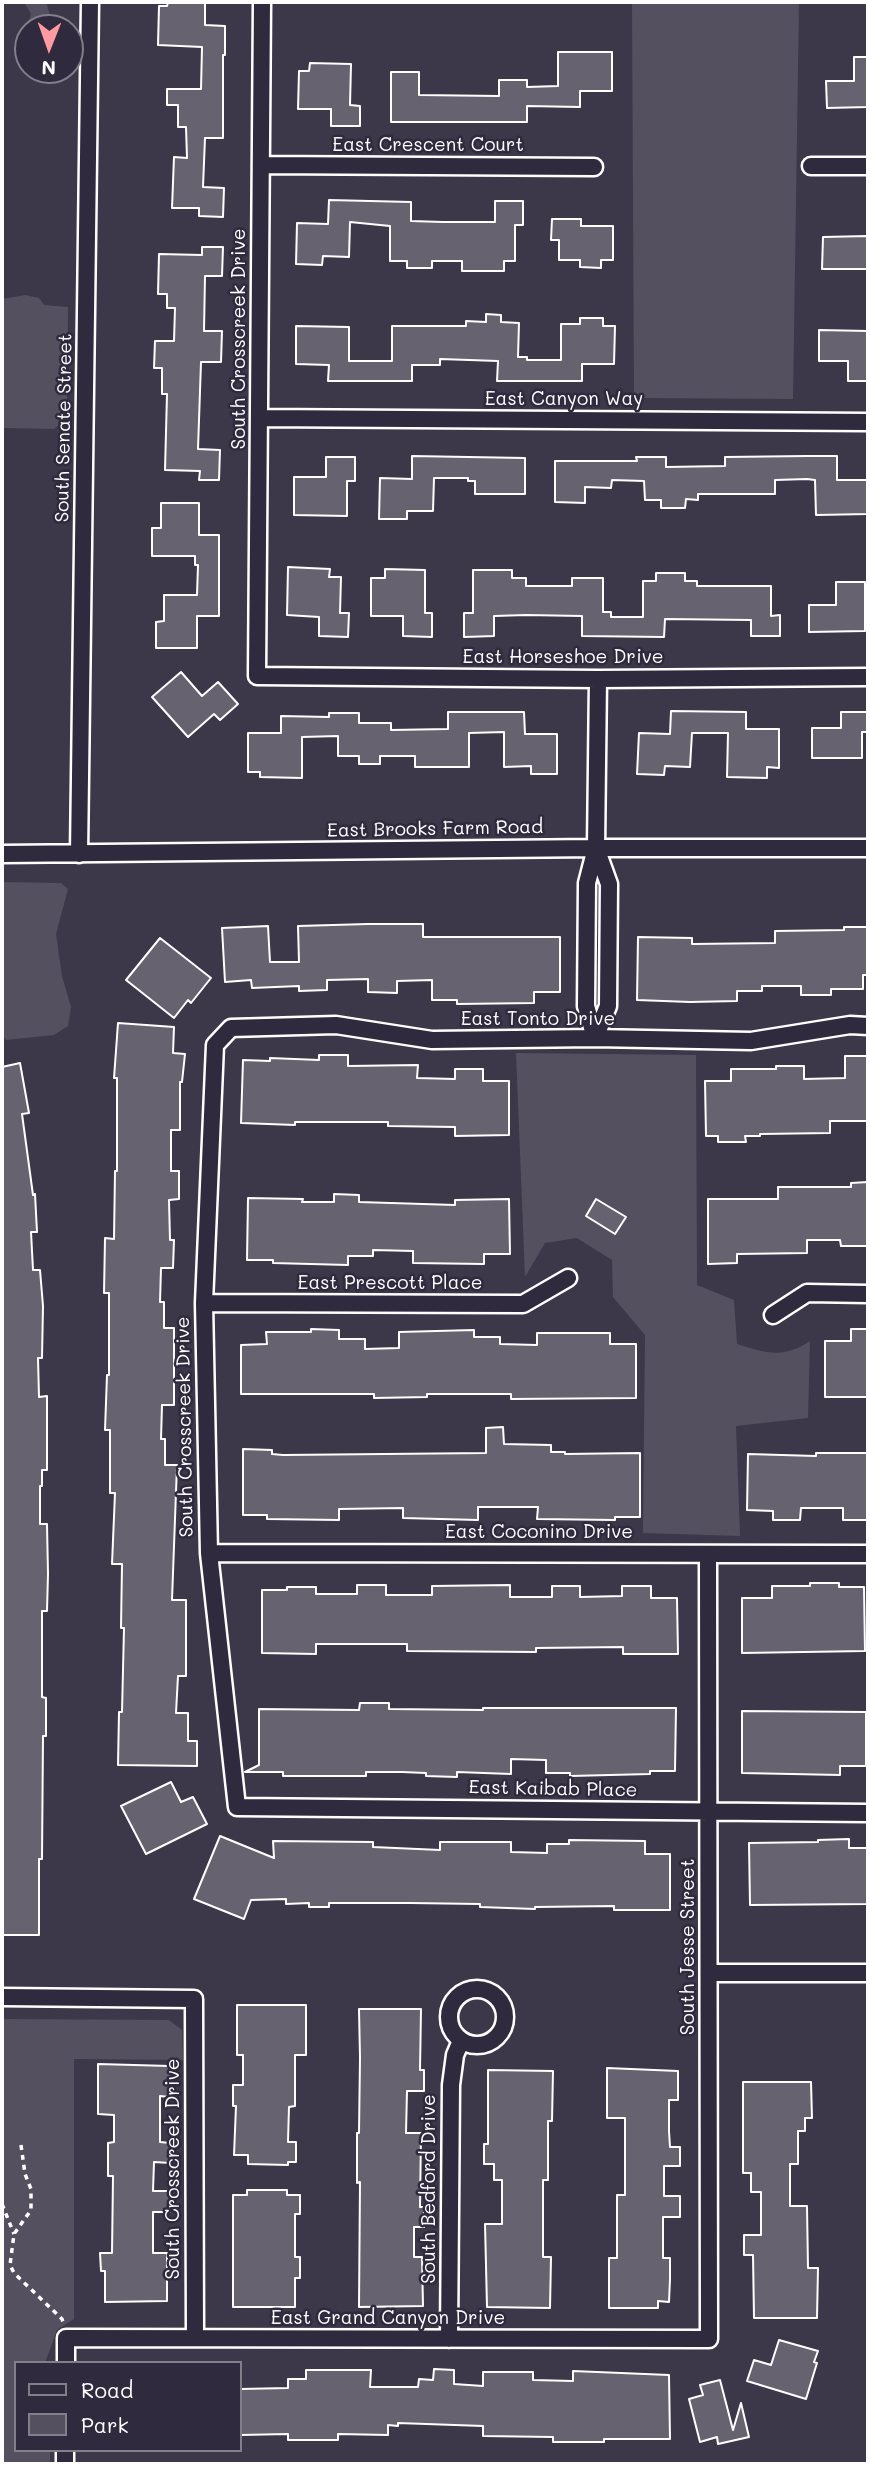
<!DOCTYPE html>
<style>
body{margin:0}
#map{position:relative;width:870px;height:2466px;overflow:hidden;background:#3c3749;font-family:Mali,sans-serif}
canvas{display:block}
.frame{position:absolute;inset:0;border:4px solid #fff;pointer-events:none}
.legend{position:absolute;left:14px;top:2361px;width:228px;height:91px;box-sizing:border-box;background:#2f2a3d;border:2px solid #827f8b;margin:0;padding:9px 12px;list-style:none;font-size:21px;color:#fff}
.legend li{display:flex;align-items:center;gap:14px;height:35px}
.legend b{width:35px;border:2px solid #827f8b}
.north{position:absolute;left:14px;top:14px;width:70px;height:70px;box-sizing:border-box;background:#2f2a3d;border:2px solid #827f8b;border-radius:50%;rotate:181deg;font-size:19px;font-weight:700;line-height:28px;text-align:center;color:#fff}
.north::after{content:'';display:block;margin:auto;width:24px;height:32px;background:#ff9aa2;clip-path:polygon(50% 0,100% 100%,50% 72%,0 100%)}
</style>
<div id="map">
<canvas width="870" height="2466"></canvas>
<div class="frame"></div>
<ul class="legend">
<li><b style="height:9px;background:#2f2a3d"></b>Road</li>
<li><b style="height:19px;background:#555060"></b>Park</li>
</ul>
<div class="north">N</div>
</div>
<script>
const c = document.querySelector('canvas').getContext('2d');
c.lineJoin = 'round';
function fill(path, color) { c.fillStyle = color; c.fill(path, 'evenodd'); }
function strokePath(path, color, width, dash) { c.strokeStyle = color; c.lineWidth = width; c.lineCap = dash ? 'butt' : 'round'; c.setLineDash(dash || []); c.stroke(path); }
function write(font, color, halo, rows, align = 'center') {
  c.font = font + ' Mali,sans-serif'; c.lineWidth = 5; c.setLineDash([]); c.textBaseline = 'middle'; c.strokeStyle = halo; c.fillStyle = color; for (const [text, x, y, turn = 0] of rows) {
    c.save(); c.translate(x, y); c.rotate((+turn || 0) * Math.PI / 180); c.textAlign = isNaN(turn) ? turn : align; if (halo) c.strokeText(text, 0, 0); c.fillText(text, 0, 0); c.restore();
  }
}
const green = new Path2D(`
 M24 2H46L54 28H28V39L25 36 31 14Z
 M632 2H799L793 399 634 398Z
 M25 295 39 298 44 305 68 307 67 419 54 429 2 428V299Z
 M2 882 61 883 68 889 56 934 62 976 71 1007 68 1026 54 1035 6 1040 2 1035Z
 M516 1053 696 1055 697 1285 734 1300 737 1344C765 1353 783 1359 810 1341L808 1418 736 1426 740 1536 643 1533 645 1335 613 1297 612 1260 577 1238 545 1243 525 1277Z
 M2 2019 169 2020 182 2030 183 2060 74 2059V2319L57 2330 45 2363H16V2450H50V2464H2Z`);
const building = new Path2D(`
 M168 2H205V25L225 26V55H223V138H205L203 187 224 188 223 217 199 216V208H172L174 157 187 158 186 127H178V105H167V89H201L202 47 158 45 159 6H167Z
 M558 52H612V91H580V107L527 106V122H391V72H419V95L499 96V80H527V87L558 86Z
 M854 57H868V107L827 108 826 81H854Z
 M310 63 351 64 350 105 360 106V126H331V109H298L299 71H309Z
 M329 200 411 202V221L443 222H495V201H523V225H515V261H504V271H462V261H432V268H407V261H390V226L350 222 349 257 323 256 322 265 296 264 297 223 328 224Z
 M552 219H581V226H613V260H601V268L580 267V260H559V240H551Z
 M868 236V269H822L823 237Z
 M202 247H223L222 276H205L204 331H222L221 362H201L198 449 220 450 219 480H199L200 471 165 470 167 394H162V368H154L155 341H174L175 308H167V294H158L159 254 202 255Z
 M486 314 501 315V322L519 323 518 357H527V360H561V324H580V318H603V326H615L614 364H582V381H497L498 361 440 359V365H412V381H328L329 365 296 364V326L349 327V361H392V326H466V321L486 322Z
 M819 330 868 331V381H848V361H819Z
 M412 456 525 458V494H475V481H468V478H434L433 511H407V519H379L380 478 412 479Z
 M807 456H837V480H868V514L816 515 815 480 807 479 775 480V494H698V500L686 499 685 508H661V500H645L644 481 612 480 611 488 585 487V503L555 502V461H637L636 457H666V467L725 466V457Z
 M326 457H355V481H347V516L294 515V477H326Z
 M161 503H199V535H219V616H197V648H156V622L164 621V595H197L198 565H195V556H152V528H161Z
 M288 567 330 569 329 577H341L340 613H349L348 637 319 636V617L287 615Z
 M385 569 425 570V613H432V637L403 636V616H371V578H385Z
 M473 570H512V578H526V586H572V578H603V612H611V617H643V581H656V573H685V581H697V586H771V616L780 615V636H751V620L665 619 664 637 582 636V616L526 615 494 616V636L464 637V613H473Z
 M836 582H865V631L809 632V605H836Z
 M181 672 202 696 218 682 238 704 220 720 214 714 188 737 152 697Z
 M671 711 746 712V729H779V768L767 767V778L727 777 728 733H692L690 767 665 766 664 775 637 774 639 733 670 734Z
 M448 712H524L525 734H557V774H531V766L504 767V732L469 733V767H415V756H380V764H359V756H338V736L302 737V778L260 777V772H248V733H281V716L329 717V713H359V723H391V730L448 729Z
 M841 712H868V732H862V758H812V728H841Z
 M368 924H423V937H560V992H534V1003L457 1004V1000H432V980L397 981V993L368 992V979L327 980V990L299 991V986L252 988 251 980 225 982 222 928 268 926 270 962H299L298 926Z
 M844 927H868V975H863V989H831V995H801V986H762V991H737V1001L690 1002 637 1000 638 937 692 938V944L775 943V931L844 930Z
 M160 938 211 978 191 1003 188 1000 174 1018 126 980Z
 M118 1023 174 1027 173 1053 185 1054 182 1082H180V1130H171V1171H179V1199L169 1200 170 1240H174L173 1268H161L160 1302H164V1328H174V1405H162L161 1439H165V1465H177L172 1600H186V1676H178L176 1713H188V1741H197V1766L118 1765 119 1712H122L124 1628H121L122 1564H112L115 1493H110V1430H105L107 1375H109V1293H104L105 1238 114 1239 115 1171H117V1078H114Z
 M319 1055H348V1066L418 1065 417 1078 455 1079V1069H483V1081H509V1135L455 1136V1127L388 1126V1122H295V1125L241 1123 243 1060 270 1061V1058L319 1060Z
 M845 1056H868V1121H830V1133L760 1134V1136H745L746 1142H718V1136H706L705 1081H731V1069H776V1066H804V1079L845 1078Z
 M20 1063 29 1113 22 1114 33 1195 35 1194 37 1232H31L33 1270H40L43 1306 42 1358H38L39 1397 47 1396V1470H42V1486H40V1524H47L48 1574 47 1611H42V1697L46 1698V1736H43L42 1859H39V1935H2V1067Z
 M868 1182V1246H841L840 1240H807V1253L737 1254V1263L708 1264V1199H778V1187H851V1183Z
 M334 1194 359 1195V1202L455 1205V1200L509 1199 510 1254H484V1264L413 1263V1251L373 1250V1256H348V1265L273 1263V1260H247L248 1198 303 1199 302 1202H334Z
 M596 1199 626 1217 615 1234 586 1216Z
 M311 1329 339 1330V1339H365V1349L399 1348V1332L474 1330V1337H500V1344L537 1345V1333H610V1344H636V1398L511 1399V1394H427V1397L374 1398V1394H241V1345L267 1344 266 1332H311Z
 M851 1329H868V1397H825V1341H851Z
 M503 1427 504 1444 551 1445V1452H565V1454L640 1453V1517H615V1520L537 1519 538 1507H478V1520L403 1518V1508L339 1509V1520L267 1519V1515H243V1449L272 1450V1454L283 1455 486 1453V1428Z
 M816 1453H868V1520H843V1508H801L800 1520H773V1511L747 1510 748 1454 816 1456Z
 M810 1583H839V1587H864L865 1651 742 1653V1598H772V1586H810Z
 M357 1585H386V1595H432V1586L510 1585V1597H552V1586H580V1597L622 1596V1586H651V1598H677L678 1654H623V1647L536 1648V1652L407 1651V1644H316V1654L262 1653V1590H287V1587H316V1594H357Z
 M360 1703H389V1709L483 1710V1708H676L675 1771H650V1774L570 1776V1773H546V1760L511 1759V1774L457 1772V1777L426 1776V1773L402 1772H366V1776H283V1772H245L259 1765V1709L359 1710Z
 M742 1711 866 1712V1766H840V1775L742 1773Z
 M171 1782 181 1802 193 1797 207 1824 146 1854 121 1806Z
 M220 1836 274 1858 273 1841 373 1842V1847L440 1850V1842H511V1852L547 1853V1844H569V1840L645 1841V1854H670V1910H614V1906L535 1907V1909L480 1907V1904L410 1903H329V1907H309V1903L286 1904V1899L251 1900 244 1919 194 1899Z
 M849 1839V1848H868V1904L750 1905 749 1843 818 1842V1840Z
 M237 2005H306V2055H295V2106L289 2107 288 2142H296V2162H288V2165L248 2164V2155H234L236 2106H233V2085H243V2055H237Z
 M359 2009H421L420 2070H424V2091H407L406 2133H421L420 2207H424V2227H414V2257H422L423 2306 359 2307 360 2182 357 2183V2133H359L360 2058Z
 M98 2064 170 2066 169 2097 160 2096V2142L170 2143V2163L154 2162 153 2191H170V2212H153V2253H167V2301L105 2302V2271H101L100 2253H112L113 2176H108V2143L114 2142V2115L98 2114Z
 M607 2068 678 2071V2100H669V2131L670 2147H680V2166H664V2196H680V2217H663V2258H670V2279L669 2302 658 2301V2308H609V2258H617V2195H625V2118H607Z
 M488 2070 553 2071 552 2121H548V2180H543V2257H551L550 2308 487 2307 485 2224H502V2180H494V2164H484V2144H488Z
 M743 2082H811L812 2118H805V2131H798V2164H790V2206H807L808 2268H818L817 2318H754L753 2255H744V2235H761V2192H751V2173H743Z
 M247 2190H287V2195H300V2214H295V2257H300V2278H295V2307H233V2195H247Z
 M779 2340 818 2351 814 2362 817 2363 806 2399 747 2381 754 2360 771 2365Z
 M434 2369 454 2370V2384L483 2386V2372H533V2380L573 2381V2371L669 2375 670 2439H604V2442H553V2437L483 2436V2426L398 2423V2426L388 2425V2435L338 2434V2440H288V2434L240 2435V2389L288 2388V2379H306V2370H371L370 2387H418L419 2379 433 2380Z
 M720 2380 733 2430 741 2403 749 2437 718 2444 717 2437 700 2442 689 2399 703 2395 700 2385Z`);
const path = new Path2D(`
 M21 2145 25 2174 31 2189V2210L14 2234 10 2265 14 2273 62 2319 63 2322
 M2 2204 14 2234`);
const street = new Path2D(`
 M262 2 257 676 598 679 868 677
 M261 165 594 167
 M811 166H868
 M259 418 868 422
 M2 854 596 848H868
 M79 854 90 2
 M868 1026 850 1025 751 1041 595 1038 432 1040 336 1025 231 1028 215 1045 204 1303 209 1553 237 1807 868 1813
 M595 1038 586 1006 587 883 596 848 598 679
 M595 1038 608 1006 609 884 596 848
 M204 1303 523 1304 568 1278
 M773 1315 807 1293 868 1294
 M209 1553 868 1554
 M709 1973H868
 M449 2017a28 28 0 1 1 56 0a28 28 0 1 1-56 0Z
 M2 1997 194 1999 195 2338
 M449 2339 451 2085 455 2055 461 2041
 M66 2363V2338L709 2339 708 1554
 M65 2464V2450`);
const streetNames = [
 ["East Crescent Court",428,145],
 ["South Crosscreek Drive",239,339,-90],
 ["East Canyon Way",564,399],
 ["South Senate Street",64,428,-89],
 ["East Horseshoe Drive",563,657],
 ["East Brooks Farm Road",435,829,-1],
 ["East Tonto Drive",538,1019],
 ["East Prescott Place",390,1283],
 ["South Crosscreek Drive",185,1427,-91],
 ["East Coconino Drive",539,1532],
 ["East Kaibab Place",553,1789,1],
 ["South Jesse Street",688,1947,-90],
 ["South Crosscreek Drive",173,2169,-90],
 ["South Bedford Drive",429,2189,-90],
 ["East Grand Canyon Drive",388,2318]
];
fill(green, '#555060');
fill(building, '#666270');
strokePath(building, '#fff', 2);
strokePath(street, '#fff', 21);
strokePath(path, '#fff', 3.5, [5, 5]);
strokePath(street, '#2f2a3d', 16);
write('19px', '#fff', '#2f2a3d', streetNames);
</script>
